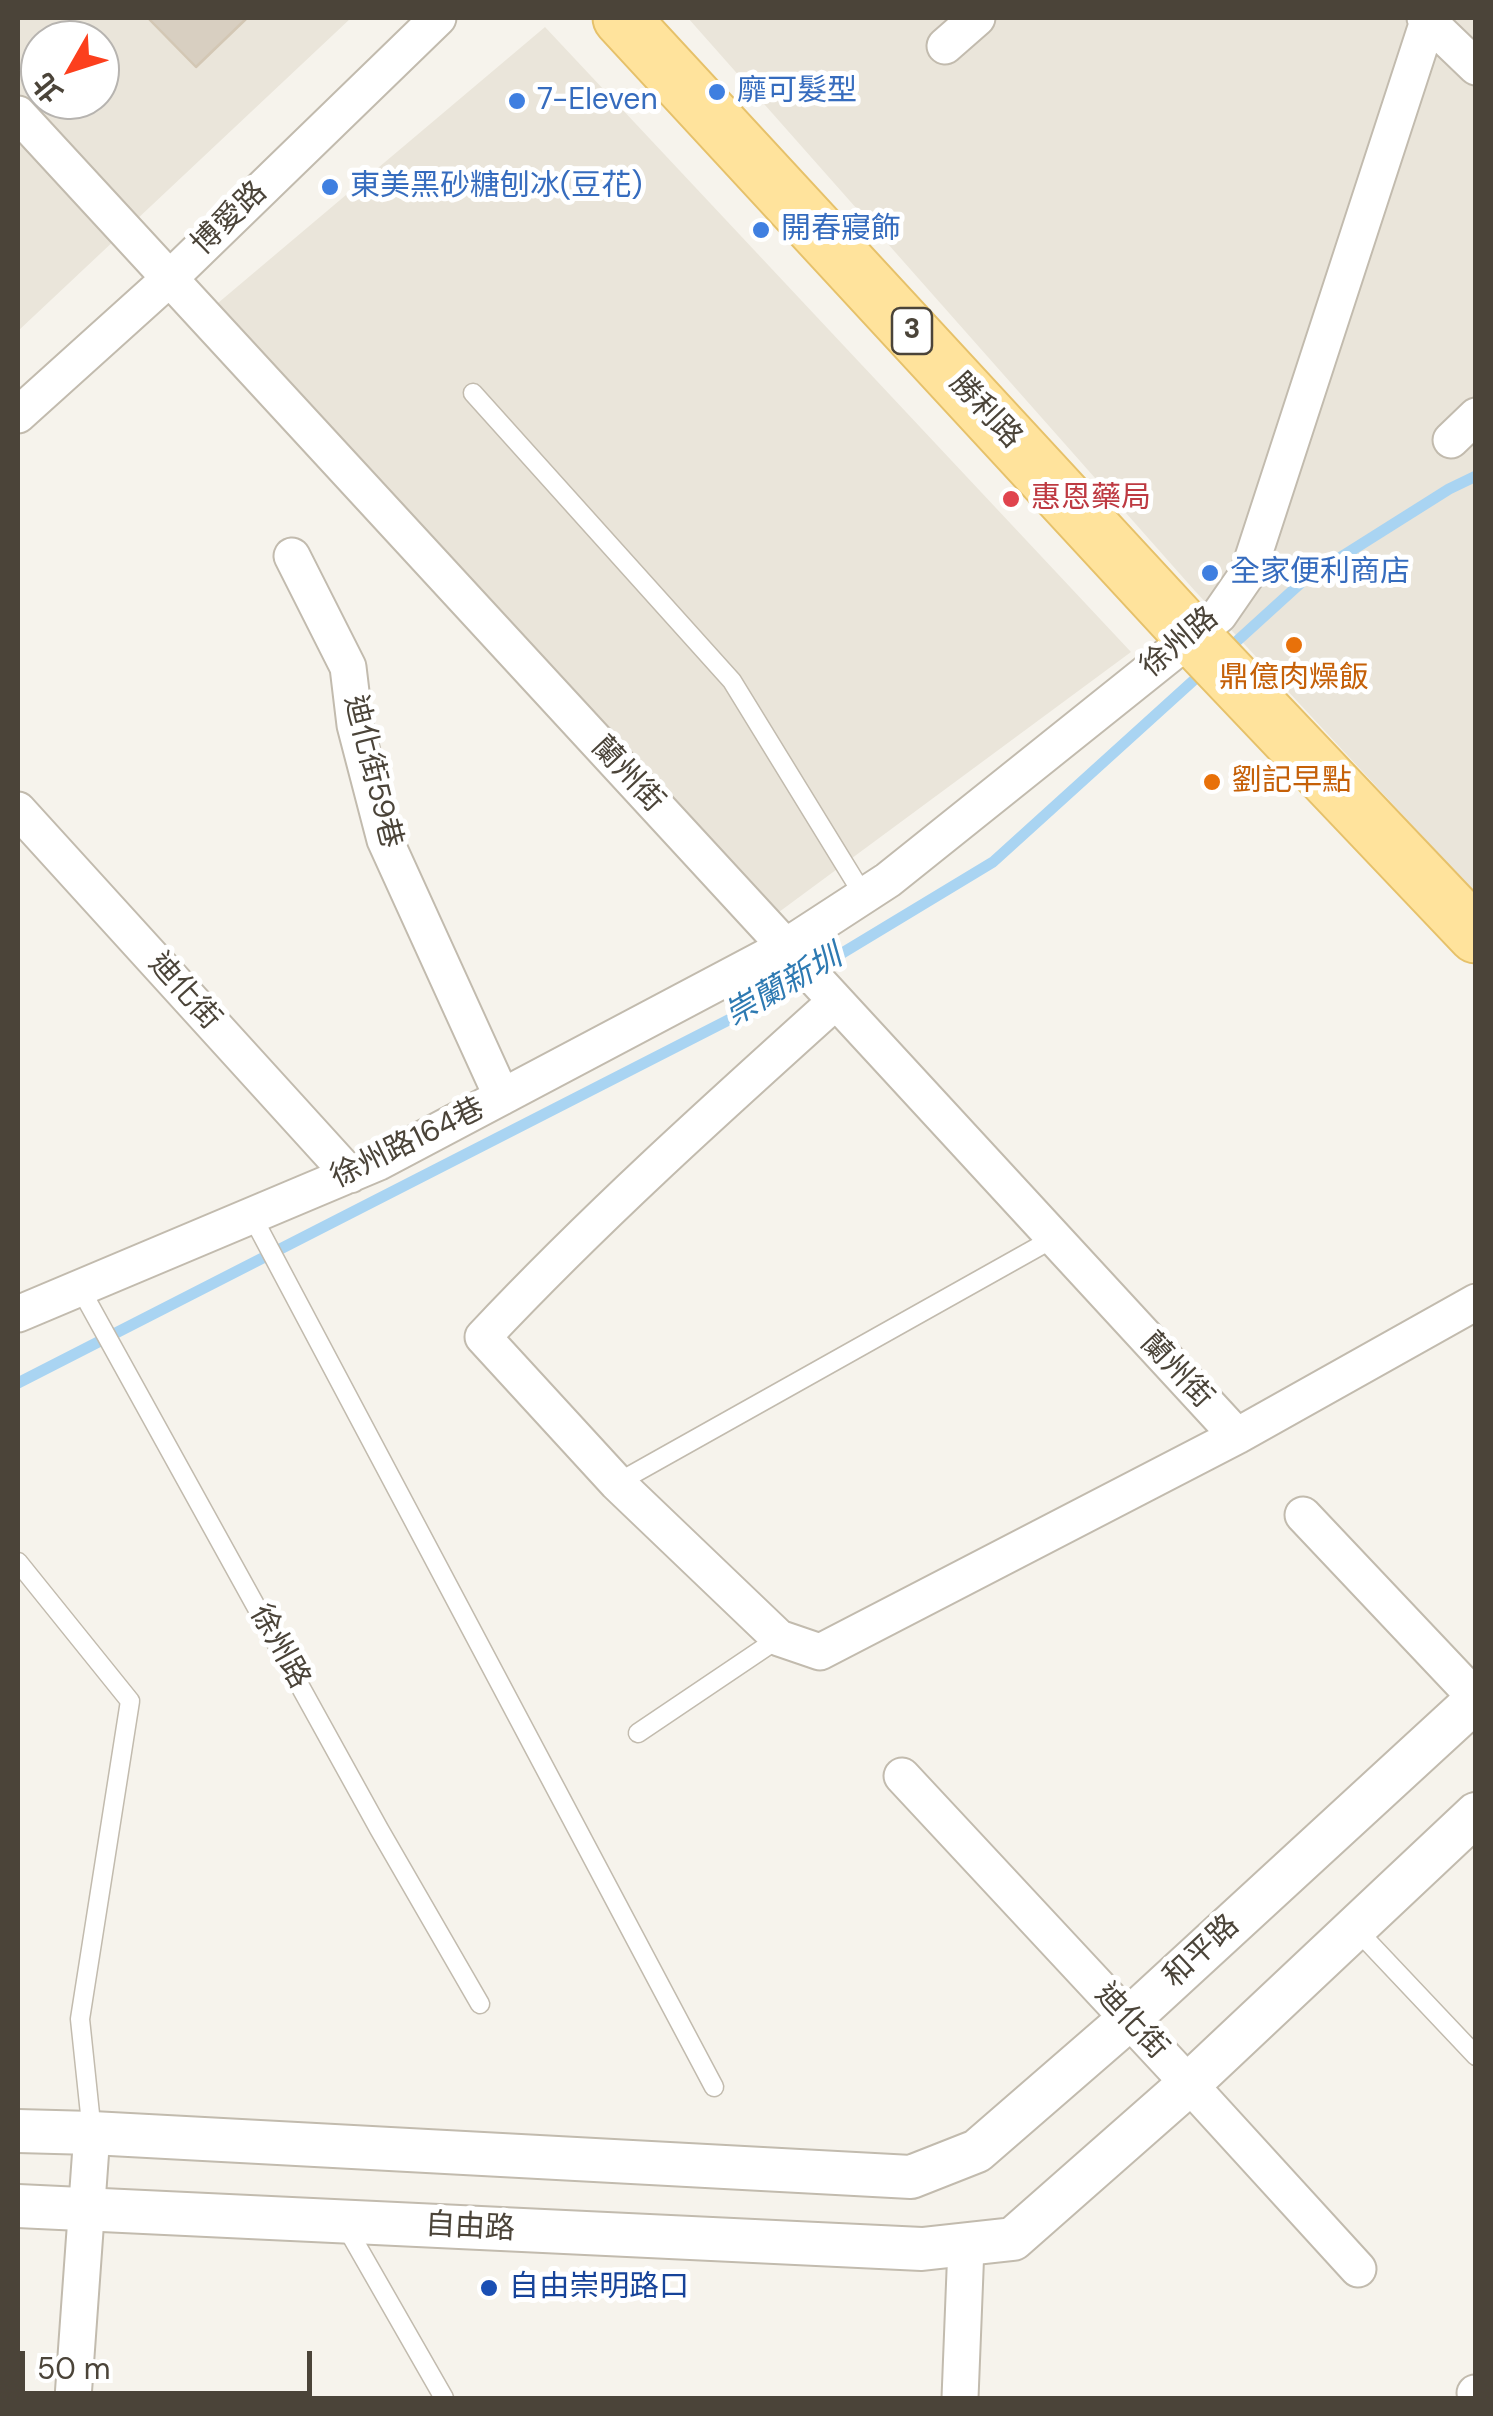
<!DOCTYPE html>
<meta charset="utf-8">
<style>
body{margin:0}
#map{position:relative;width:1493px;height:2416px;overflow:hidden;background:#f6f3ec;font-family:"DM Sans","Noto Sans TC",sans-serif}
canvas{display:block}
.frame{position:absolute;inset:0;border:20px solid #4b4439;pointer-events:none}
.north{position:absolute;left:20px;top:20px;width:100px;height:100px;box-sizing:border-box;background:#fff;border:2px solid #b7b4b0;border-radius:50%;rotate:231deg;font-size:28px;font-weight:700;line-height:40px;text-align:center;color:#4b4439}
.north::after{content:'';display:block;margin:auto;width:35px;height:45px;background:#fc3f1d;clip-path:polygon(50% 0,100% 100%,50% 72%,0 100%)}
.scale{position:absolute;left:20px;top:2351px;width:292px;height:45px;box-sizing:border-box;border:5px solid #4b4439;border-top:0;padding-left:12px;font-size:30px;line-height:35px;white-space:nowrap;color:#4b4439;-webkit-text-stroke:8px #fff;paint-order:stroke}
</style>
<div id="map">
<canvas width="1493" height="2416"></canvas>
<div class="frame"></div>
<div class="north">北</div>
<div class="scale">50 m</div>
</div>
<script>
const c = document.querySelector('canvas').getContext('2d');
c.lineJoin = 'round';
function fill(path, color) { c.fillStyle = color; c.fill(path, 'evenodd'); }
function strokePath(path, color, width, dash) { c.strokeStyle = color; c.lineWidth = width; c.lineCap = dash ? 'butt' : 'round'; c.setLineDash(dash || []); c.stroke(path); }
function write(font, color, halo, rows, align = 'center') {
  c.font = font + ' "DM Sans","Noto Sans TC",sans-serif'; c.lineWidth = 10; c.setLineDash([]); c.textBaseline = 'middle'; c.strokeStyle = halo; c.fillStyle = color; for (const [text, x, y, turn = 0] of rows) {
    c.save(); c.translate(x, y); c.rotate((+turn || 0) * Math.PI / 180); c.textAlign = isNaN(turn) ? turn : align; if (halo) c.strokeText(text, 0, 0); c.fillText(text, 0, 0); c.restore();
  }
}
const residential = new Path2D(`
 M18 18H351L18 331ZM40 40H100V100H40Z
 M688 18H1475V893L1195 591Z
 M545 27 1131 652 779 912 218 303Z`);
const stream = new Path2D(`
 M1226 651 1303 581 1449 489 1476 476
 M18 1383 748 1010 993 862 1205 670`);
const building = new Path2D(`
 M148 18H247L196 67Z`);
const service = new Path2D(`
 M473 393 732 681 864 896
 M252 1216 714 2087
 M80 1288 379 1829 480 2004
 M617 1483 1054 1238
 M18 1562 130 1701 80 2019 92 2133
 M638 1733 779 1638
 M1356 1929 1476 2056
 M345 2225 444 2398`);
const minor = new Path2D(`
 M1425 18 1476 67
 M945 46 977 18
 M18 114 1237 1436
 M18 415 170 278 438 18
 M1451 440 1476 416
 M292 556 348 667 355 725 385 840 502 1097
 M18 810 350 1175
 M835 1002C714 1111 594 1219 483 1337L617 1483 779 1638 820 1652 1237 1436 1476 1302
 M18 1314 379 1162 785 947 888 880 1219 615 1248 573 1429 18
 M1303 1515 1476 1698
 M902 1776 1189 2084 1358 2269
 M1475 2393H1476
 M73 2398 92 2133
 M960 2398 966 2246`);
const tertiary = new Path2D(`
 M18 2131 92 2133 911 2177 977 2151 1128 2020 1476 1700
 M18 2206 922 2249 1013 2239 1189 2084 1476 1814`);
const primary = new Path2D(`
 M621 18 1191 635 1476 935`);
const markers = [
 [717,92,10,"#3f7fe0"],
 [517,101,10,"#3f7fe0"],
 [330,187,10,"#3f7fe0"],
 [761,230,10,"#3f7fe0"],
 [1011,499,10,"#e0444e"],
 [1210,573,10,"#3f7fe0"],
 [1294,645,10,"#e8710a"],
 [1212,782,10,"#e8710a"],
 [489,2288,10,"#1a4fb4"]
];
const shields = [
 [912,331,40]
];
const shieldNames = [
 ["3",912,331]
];
const shopNames = [
 ["靡可髮型",737,92],
 ["7-Eleven",537,101],
 ["東美黑砂糖刨冰(豆花)",350,187],
 ["開春寢飾",781,230],
 ["全家便利商店",1230,573]
];
const streetNames = [
 ["博愛路",230,219,-44],
 ["勝利路",985,411,47],
 ["徐州路",1180,643,-40],
 ["迪化街59巷",372,772,76],
 ["蘭州街",627,775,47],
 ["迪化街",184,992,48],
 ["徐州路164巷",408,1144,-26],
 ["蘭州街",1176,1371,47],
 ["徐州路",279,1647,61],
 ["和平路",1202,1952,-43],
 ["迪化街",1131,2022,47],
 ["自由路",470,2228,3]
];
const healthNames = [
 ["惠恩藥局",1031,499]
];
const foodNames = [
 ["鼎億肉燥飯",1294,679],
 ["劉記早點",1232,782,"left"]
];
const transitNames = [
 ["自由崇明路口",509,2288]
];
const waterNames = [
 ["崇蘭新圳",784,987,-30]
];
fill(residential, '#eae5da');
strokePath(stream, '#a9d4f2', 11);
fill(building, '#d8cfc1');
strokePath(building, '#d3c7b4', 2.5);
strokePath(service, '#c2bbae', 21);
strokePath(minor, '#c2bbae', 39);
strokePath(tertiary, '#c2bbae', 46);
strokePath(primary, '#e6c16a', 59);
strokePath(service, '#fff', 18);
strokePath(minor, '#fff', 35);
strokePath(tertiary, '#fff', 42);
strokePath(primary, '#ffe39c', 55);
for (const [x, y, r, color] of markers) { const dot = new Path2D(); dot.arc(x, y, r, 0, 2 * Math.PI); c.fillStyle = color; c.fill(dot); strokePath(dot, '#fff', 4); }
for (const [x, y, w] of shields) { const box = new Path2D(); box.roundRect(x - w / 2, y - 23, w, 46, 8); c.fillStyle = '#fff'; c.fill(box); strokePath(box, '#4b4439', 2.5); }
write('bold 28px', '#4b4439', null, shieldNames);
write('30px', '#366cbe', '#fff', shopNames, 'left');
write('30px', '#4b4439', '#fff', streetNames);
write('30px', '#be3a42', '#fff', healthNames, 'left');
write('30px', '#c56008', '#fff', foodNames);
write('30px', '#164399', '#fff', transitNames, 'left');
write('italic 32px', '#2e7ab2', '#fff', waterNames);
</script>
